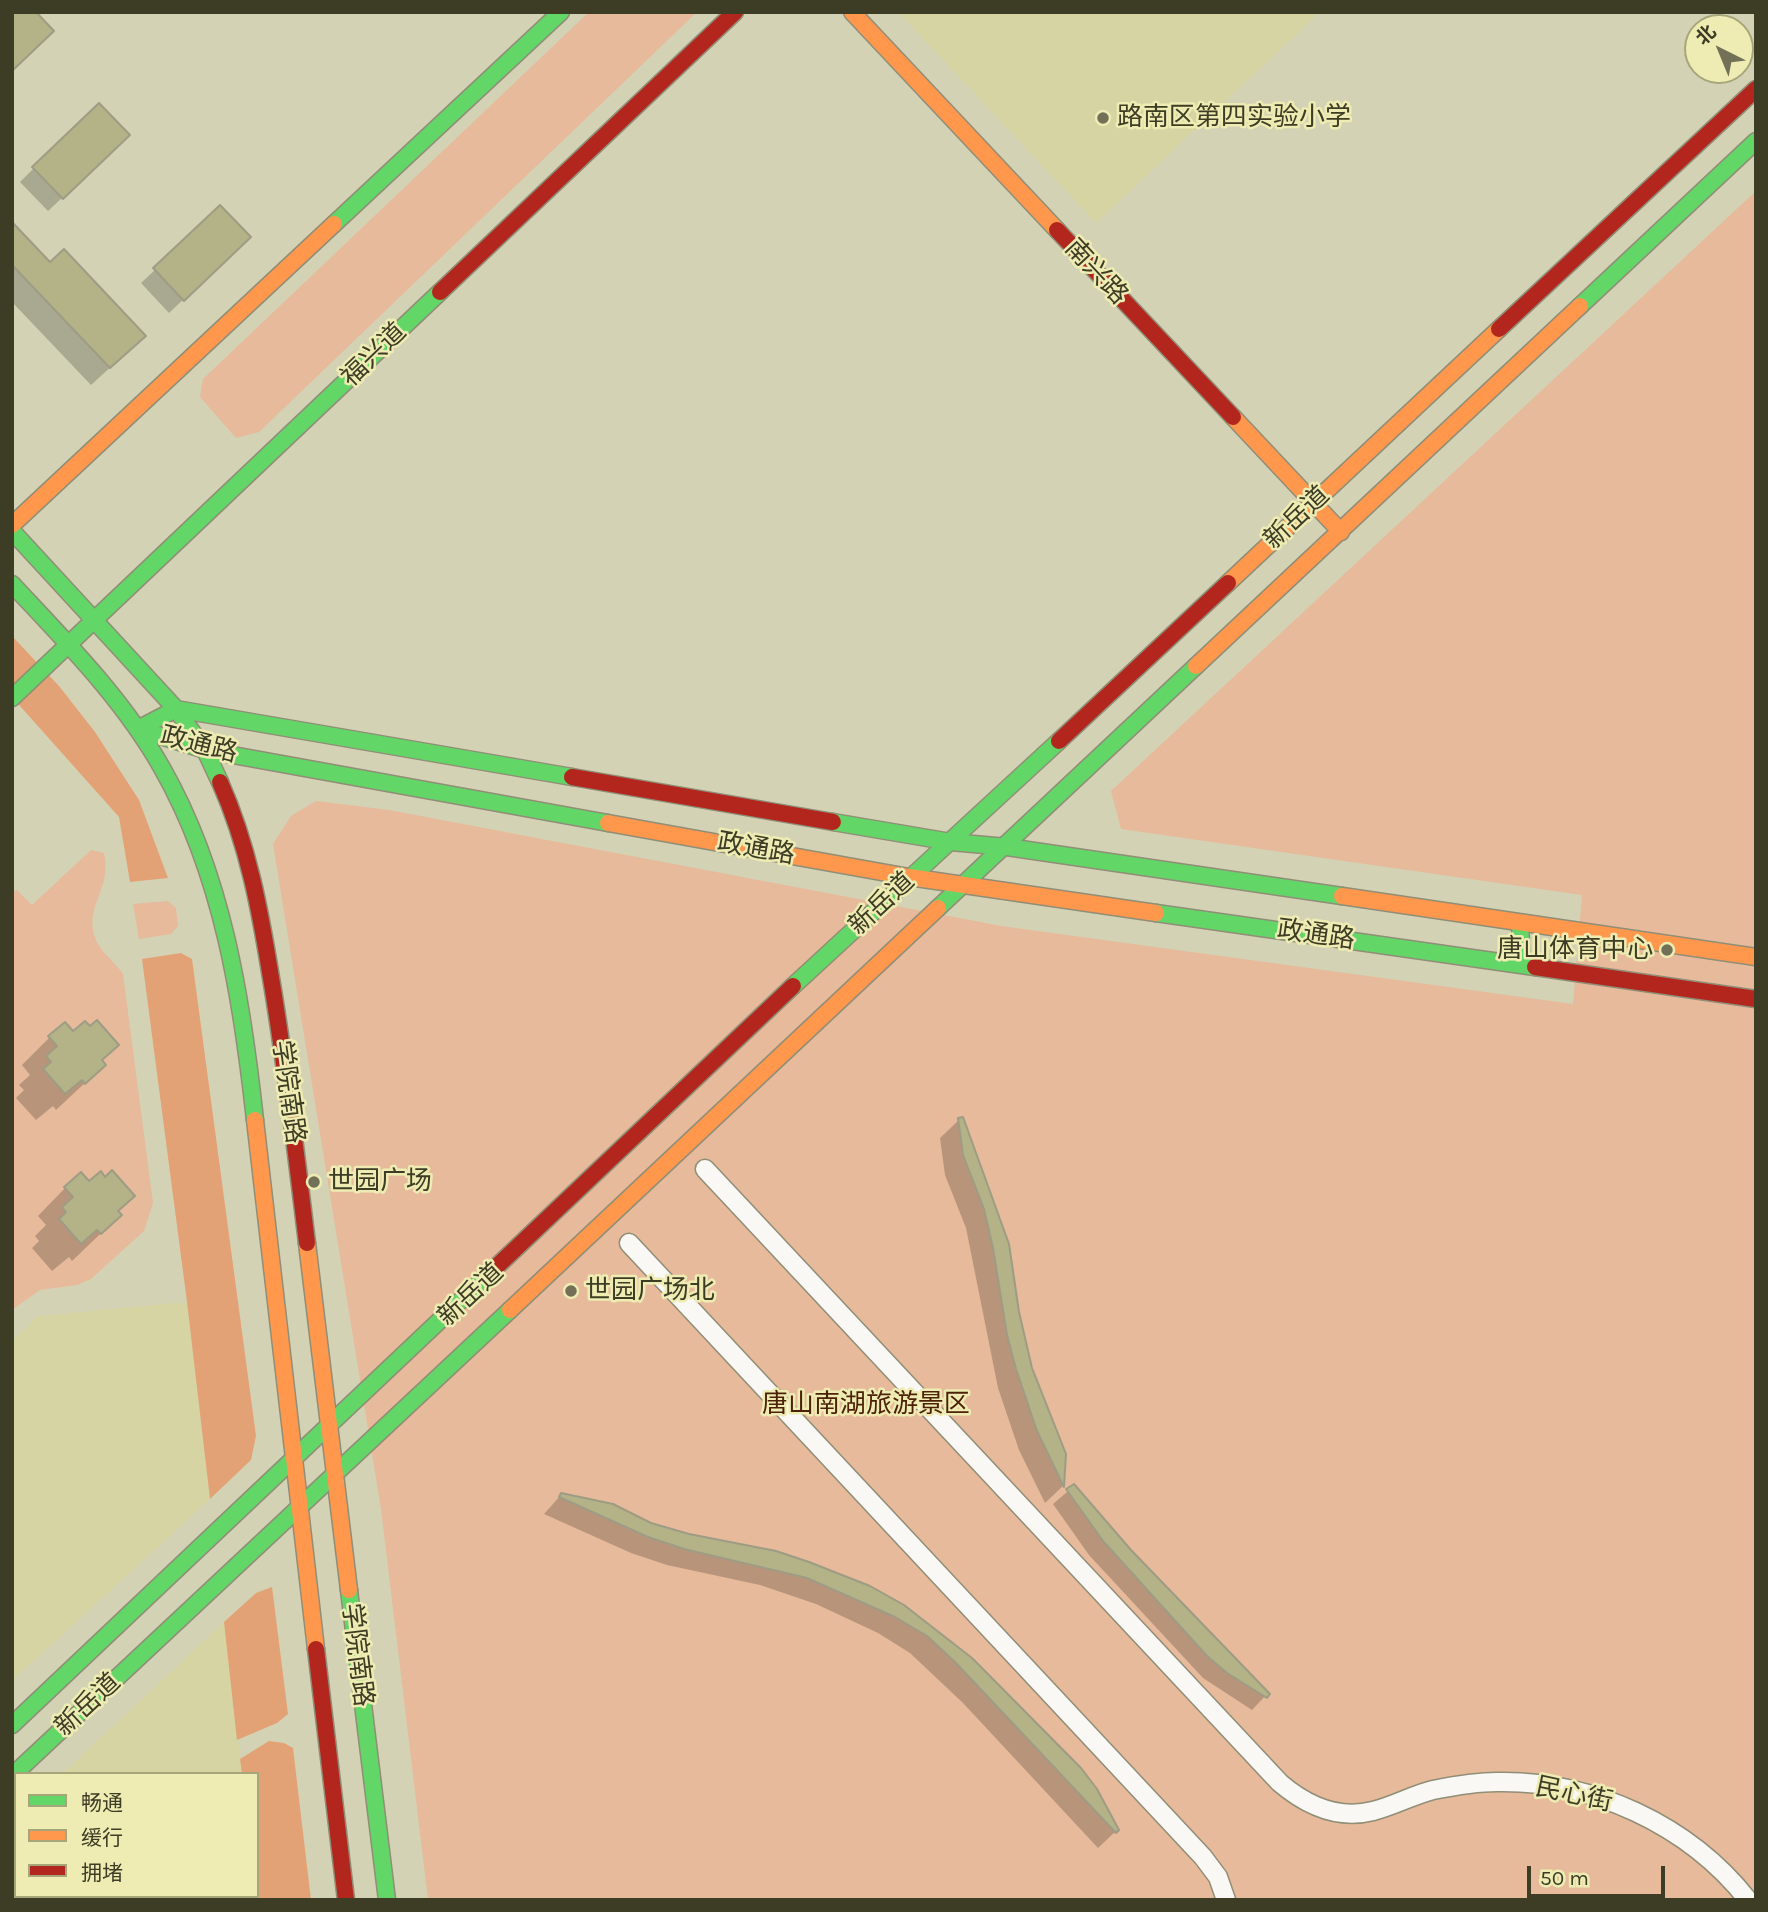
<!DOCTYPE html>
<meta charset="utf-8">
<style>
body{margin:0}
#map{position:relative;width:1768px;height:1912px;overflow:hidden;background:#d4d2b4;font-family:Karla,"Noto Sans SC",sans-serif}
canvas{display:block}
.frame{position:absolute;inset:0;border:14px solid #3d3c25;pointer-events:none}
.legend{position:absolute;left:14px;top:1772px;width:245px;height:126px;box-sizing:border-box;background:#eeecb3;border:2px solid #a7a67a;margin:0;padding:9px 12px;list-style:none;font-size:21px;color:#3d3c25}
.legend li{display:flex;align-items:center;gap:14px;height:35px}
.legend b{width:35px;border:2px solid #a7a67a}
.north{position:absolute;left:1684px;top:14px;width:70px;height:70px;box-sizing:border-box;background:#eeecb3;border:2px solid #a7a67a;border-radius:50%;rotate:317deg;font-size:19px;font-weight:700;line-height:28px;text-align:center;color:#3d3c25}
.north::after{content:'';display:block;margin:auto;width:24px;height:32px;background:#727057;clip-path:polygon(50% 0,100% 100%,50% 72%,0 100%)}
.scale{position:absolute;left:1527px;top:1866px;width:138px;height:32px;box-sizing:border-box;border:4px solid #3d3c25;border-top:0;padding-left:9px;font-size:21px;line-height:24px;white-space:nowrap;color:#3d3c25;-webkit-text-stroke:5px #eeecb3;paint-order:stroke}
</style>
<div id="map">
<canvas width="1768" height="1912"></canvas>
<div class="frame"></div>
<ul class="legend">
<li><b style="height:9px;background:#63d668"></b>畅通</li>
<li><b style="height:9px;background:#ff974d"></b>缓行</li>
<li><b style="height:9px;background:#b3261e"></b>拥堵</li>
</ul>
<div class="north">北</div>
<div class="scale">50 m</div>
</div>
<script>
const c = document.querySelector('canvas').getContext('2d');
c.lineJoin = 'round';
function fill(path, color) { c.fillStyle = color; c.fill(path, 'evenodd'); }
function strokePath(path, color, width, dash) { c.strokeStyle = color; c.lineWidth = width; c.lineCap = dash ? 'butt' : 'round'; c.setLineDash(dash || []); c.stroke(path); }
function write(font, color, halo, rows, align = 'center') {
  c.font = font + ' Karla,"Noto Sans SC",sans-serif'; c.lineWidth = 5; c.setLineDash([]); c.textBaseline = 'middle'; c.strokeStyle = halo; c.fillStyle = color; for (const [text, x, y, turn = 0] of rows) {
    c.save(); c.translate(x, y); c.rotate((+turn || 0) * Math.PI / 180); c.textAlign = isNaN(turn) ? turn : align; if (halo) c.strokeText(text, 0, 0); c.fillText(text, 0, 0); c.restore();
  }
}
const built = new Path2D(`
 M898 12H1320L1096 223Z
 M187 1302 210 1499 12 1681V1341L38 1316Z
 M224 1622 242 1774H62Z
 M16 1818V1896H256V1900H12V1825Z`);
const green = new Path2D(`
 M589 12H697L259 432 236 438 200 397 203 379Z
 M1756 191V1900H428L381 1509 273 844 291 816 316 801 389 810 1001 926 1573 1004 1582 895 1121 829 1111 791Z
 M91 850 104 853C113 891 80 908 98 944 104 955 116 963 123 974L153 1203 144 1231 91 1279 77 1285 40 1290 12 1310V893L17 890 32 905Z
 M168 901 176 908 178 926 171 934 139 939 133 904Z`);
const forest = new Path2D(`
 M12 636 59 686 95 732 139 800 168 878 130 882 119 817 12 697Z
 M181 953 192 959 256 1436 251 1460 210 1499 187 1302 142 959Z
 M272 1587 288 1714 277 1723 237 1740 224 1622 256 1593Z
 M269 1741 284 1743 293 1748 311 1900H256L257 1774H242L240 1759Z`);
const shadow = new Path2D(`
 M114 149 48 211 20 182 34 168Z
 M12 225 125 354 91 385 12 302Z
 M235 251 169 313 141 283 155 270Z
 M50 1037 104 1065 56 1110 53 1106 36 1120 16 1098 24 1090 19 1085 30 1075 22 1065Z
 M959 1120 1017 1313 1030 1369 1065 1454 1063 1486 1045 1503 1019 1450 998 1388 966 1228 945 1175 940 1138Z
 M65 1188 120 1215 72 1261 69 1257 52 1271 32 1248 39 1241 35 1236 46 1225 38 1216Z
 M1074 1486 1130 1551 1267 1694 1252 1710 1203 1678 1089 1555 1053 1504Z
 M561 1495 903 1606 1117 1830 1098 1848 963 1703 910 1653 878 1633 816 1604 760 1585 667 1565 631 1553 544 1514Z`);
const building = new Path2D(`
 M12 12H36L54 31 12 71Z
 M99 103 130 135 63 199 32 167Z
 M220 205 251 237 184 301 153 268Z
 M12 222 50 262 64 249 146 336 110 368 12 265Z
 M97 1020 119 1045 102 1060 106 1065 85 1084 82 1080 65 1094 43 1069 51 1062 46 1056 57 1046 48 1036 65 1022 73 1031 85 1021 90 1026Z
 M963 1117 1009 1244 1019 1312 1032 1368 1066 1454 1064 1487 1037 1431 1016 1369 1007 1335 993 1248 984 1209 963 1155 958 1118Z
 M112 1170 135 1196 118 1211 122 1215 101 1234 97 1230 81 1244 59 1219 66 1212 62 1207 73 1197 64 1187 81 1172 89 1181 101 1171 105 1177Z
 M1074 1484 1131 1550 1270 1694 1267 1698 1227 1673 1207 1656 1103 1541 1066 1489Z
 M561 1493 613 1504 651 1523 689 1534 776 1551 809 1562 870 1586 904 1605 972 1658 1081 1768 1097 1789 1119 1830 1116 1833 955 1662 927 1636 895 1617 807 1578 684 1549 648 1537 559 1497Z`);
const street = new Path2D(`
 M705 1169 1280 1783C1306 1805 1338 1820 1373 1811 1393 1806 1413 1795 1433 1790 1453 1786 1477 1782 1497 1782 1592 1780 1689 1825 1748 1900
 M629 1243 1203 1857 1218 1877 1226 1900`);
const fast = new Path2D(`
 M334 224 561 12
 M1580 306 1756 141
 M12 531 176 709 205 750 220 782
 M12 584C66 642 123 699 162 768 223 875 242 1000 255 1120
 M12 698 440 292
 M138 729 176 709 572 777
 M138 729 205 750 608 823
 M833 822 951 842 1007 847 1342 896
 M938 908 1196 666
 M1156 913 1535 967
 M1520 923 1522 965
 M793 986 1059 741
 M349 1590 387 1900
 M12 1725 493 1270
 M12 1776 510 1310`);
const slow = new Path2D(`
 M852 12 1057 230
 M1233 417 1341 532
 M12 525 334 224
 M1228 583 1499 329
 M1196 666 1580 306
 M608 823 909 877 1156 913
 M1342 896 1756 957
 M255 1120 316 1649
 M307 1243 349 1590
 M510 1310 938 908`);
const jam = new Path2D(`
 M1057 230 1233 417
 M440 292 735 12
 M1499 329 1756 89
 M1059 741 1228 583
 M572 777 833 822
 M220 782C248 845 260 910 271 978 286 1066 296 1154 307 1243
 M1535 967 1756 999
 M493 1270 793 986
 M316 1649 346 1900`);
const markers = [
 [1103,118,7,"#727057"],
 [1667,950,7,"#727057"],
 [314,1182,7,"#727057"],
 [571,1291,7,"#727057"]
];
const poiNames = [
 ["路南区第四实验小学",1117,118],
 ["唐山体育中心",1653,950,"right"],
 ["世园广场",328,1182],
 ["世园广场北",585,1291]
];
const streetNames = [
 ["南兴路",1096,272,47],
 ["福兴道",374,355,-44],
 ["新岳道",1297,518,-43],
 ["政通路",199,745,14],
 ["政通路",756,849,10],
 ["新岳道",882,904,-43],
 ["政通路",1316,935,8],
 ["学院南路",288,1092,82],
 ["新岳道",471,1295,-43],
 ["学院南路",357,1655,83],
 ["新岳道",88,1705,-43],
 ["民心街",1574,1795,12]
];
const parkNames = [
 ["唐山南湖旅游景区",866,1405]
];
fill(built, '#d6d4a3');
fill(green, '#e6ba9a');
fill(forest, '#e3a275');
fill(shadow, '#0003');
fill(building, '#b4b287');
strokePath(building, '#9e9c85', 2);
strokePath(street, '#908e77', 21);
strokePath(fast, '#908e77', 19);
strokePath(slow, '#908e77', 19);
strokePath(jam, '#908e77', 19);
strokePath(street, '#f9f8f4', 18);
strokePath(fast, '#63d668', 16);
strokePath(slow, '#ff974d', 16);
strokePath(jam, '#b3261e', 16);
for (const [x, y, r, color] of markers) { const dot = new Path2D(); dot.arc(x, y, r, 0, 2 * Math.PI); c.fillStyle = color; c.fill(dot); strokePath(dot, '#eeecb3', 2.5); }
write('26px', '#3d3c25', '#eeecb3', poiNames, 'left');
write('26px', '#3d3c25', '#eeecb3', streetNames);
write('26px', '#4d2008', '#eeecb3', parkNames);
</script>
